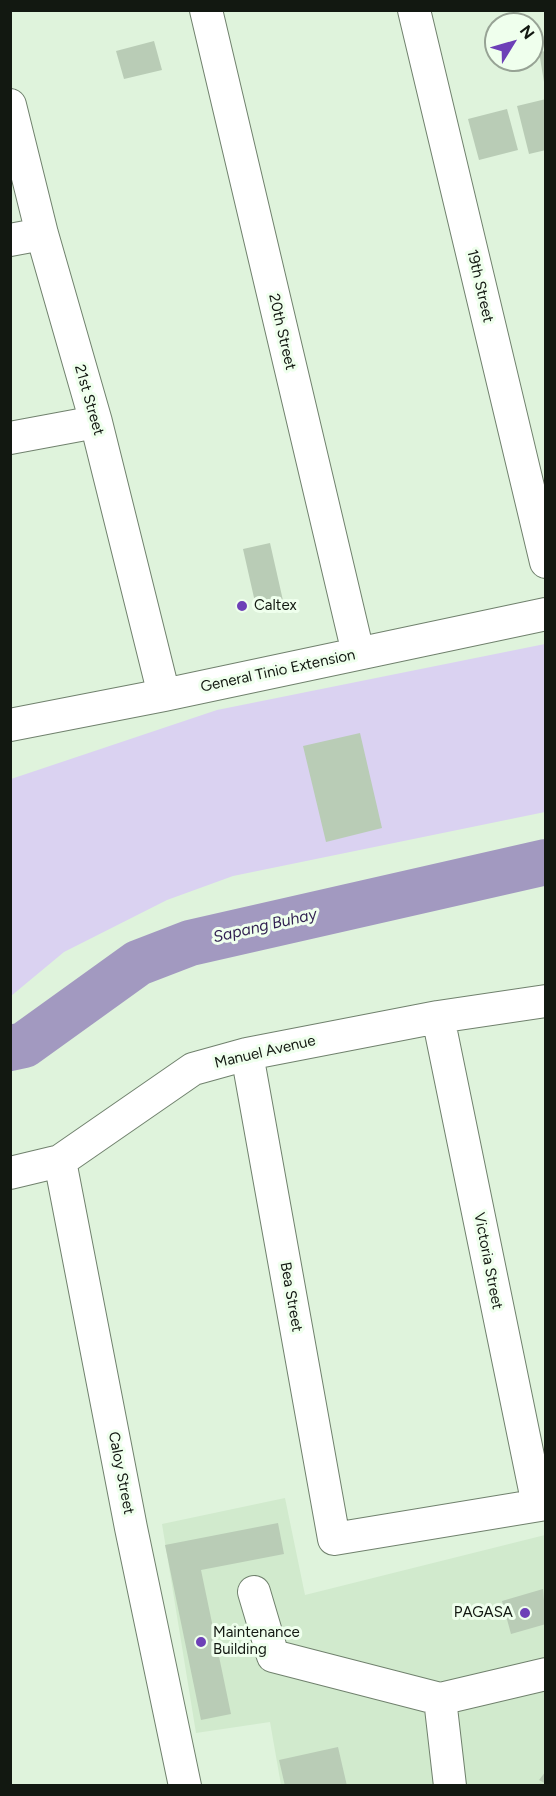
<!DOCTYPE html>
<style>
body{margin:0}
#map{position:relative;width:556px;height:1796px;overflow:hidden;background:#dff3dc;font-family:Figtree,sans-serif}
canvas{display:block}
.frame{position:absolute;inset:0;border:12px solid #121811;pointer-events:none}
.north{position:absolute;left:484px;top:12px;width:60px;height:60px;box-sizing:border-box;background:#efffed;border:2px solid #97a395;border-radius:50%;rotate:53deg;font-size:16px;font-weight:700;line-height:24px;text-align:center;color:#121811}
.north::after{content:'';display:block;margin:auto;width:21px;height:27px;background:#6d40b7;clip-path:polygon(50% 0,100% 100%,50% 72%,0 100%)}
</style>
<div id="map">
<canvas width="556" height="1796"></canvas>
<div class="frame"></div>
<div class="north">N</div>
</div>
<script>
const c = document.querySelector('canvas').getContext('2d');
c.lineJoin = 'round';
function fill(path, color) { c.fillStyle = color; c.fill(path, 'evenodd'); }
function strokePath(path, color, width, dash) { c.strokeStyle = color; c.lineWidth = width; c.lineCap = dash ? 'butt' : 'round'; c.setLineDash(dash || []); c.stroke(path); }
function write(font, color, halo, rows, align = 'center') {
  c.font = font + ' Figtree,sans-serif'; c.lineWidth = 6; c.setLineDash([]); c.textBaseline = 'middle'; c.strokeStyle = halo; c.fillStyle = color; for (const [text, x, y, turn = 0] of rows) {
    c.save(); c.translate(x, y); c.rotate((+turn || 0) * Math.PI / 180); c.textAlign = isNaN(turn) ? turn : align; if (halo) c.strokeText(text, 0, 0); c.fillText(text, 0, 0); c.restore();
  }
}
const built = new Path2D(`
 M285 1498 305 1595 545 1535V1785H281L270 1722 196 1733 162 1524Z`);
const green = new Path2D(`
 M545 644V812L233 876 167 900 64 952 11 996V779L217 710Z`);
const river = new Path2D(`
 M10 1048 24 1045 138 963 190 943 546 862`);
const building = new Path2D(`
 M154 41 162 70 124 79 116 51Z
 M546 51V82H544L539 52Z
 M546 99V150L529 154 517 106Z
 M507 109 518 150 479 160 468 119Z
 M270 543 284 605 257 611 243 549Z
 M360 733 382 828 326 842 303 746Z
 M278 1523 284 1554 201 1570 231 1714 201 1720 165 1545Z
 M543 1589 546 1624 511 1634 502 1601Z
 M338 1747 347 1786H285L279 1760Z
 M546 1771V1784L539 1780Z`);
const minor = new Path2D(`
 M206 10 358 653
 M414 10 546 562
 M10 105 42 234 96 422 164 695
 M10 240 42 234
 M10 438 96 422
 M10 725 164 695 546 614
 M438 1017 538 1505
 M247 1054 334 1539 546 1504
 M60 1161 131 1528 185 1786
 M10 1173 60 1161 193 1069 247 1054 438 1017 546 1001
 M254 1592 273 1656 440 1699 546 1674
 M440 1699 450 1786`);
const markers = [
 [242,606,6,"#6d40b7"],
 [525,1613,6,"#6d40b7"],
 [201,1642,6,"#6d40b7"]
];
const streetNames = [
 ["19th Street",480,286,77],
 ["20th Street",282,332,77],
 ["21st Street",89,400,74],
 ["General Tinio Extension",278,671,-12],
 ["Manuel Avenue",265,1052,-13],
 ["Victoria Street",488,1261,79],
 ["Bea Street",291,1297,80],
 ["Caloy Street",121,1473,79]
];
const poiNames = [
 ["Caltex",254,606],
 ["PAGASA",513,1613,"right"],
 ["Maintenance",213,1633],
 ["Building",213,1650]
];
const waterNames = [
 ["Sapang Buhay",265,926,-13]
];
fill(built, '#d1eacd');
fill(green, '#dad2f1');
strokePath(river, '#a299c0', 46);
fill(building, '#b9ccb6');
strokePath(minor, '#70816d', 34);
strokePath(minor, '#fff', 32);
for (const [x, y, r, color] of markers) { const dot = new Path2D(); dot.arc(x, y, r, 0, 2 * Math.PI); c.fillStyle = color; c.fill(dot); strokePath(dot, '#efffed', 2); }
write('15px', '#121811', '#efffed', streetNames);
write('15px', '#121811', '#efffed', poiNames, 'left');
write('italic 16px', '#301f50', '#efffed', waterNames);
</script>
